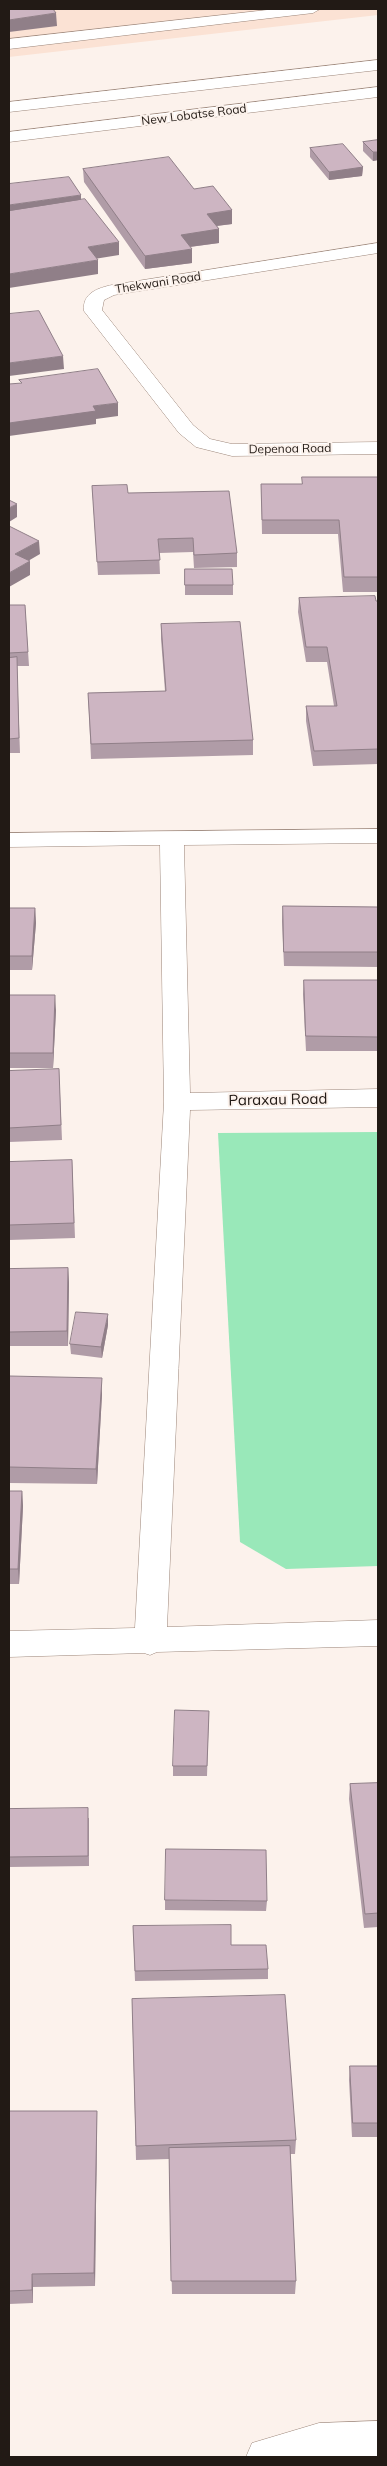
<!DOCTYPE html>
<style>
body{margin:0}
#map{position:relative;width:387px;height:2466px;overflow:hidden;background:#fcf2ec;font-family:Mulish,sans-serif}
canvas{display:block}
.frame{position:absolute;inset:0;border:10px solid #221a15;pointer-events:none}
</style>
<div id="map">
<canvas width="387" height="2466"></canvas>
<div class="frame"></div>
</div>
<script>
const c = document.querySelector('canvas').getContext('2d');
c.lineJoin = 'round';
function fill(path, color) { c.fillStyle = color; c.fill(path, 'evenodd'); }
function strokePath(path, color, width, dash) { c.strokeStyle = color; c.lineWidth = width; c.lineCap = dash ? 'butt' : 'round'; c.setLineDash(dash || []); c.stroke(path); }
function write(font, color, halo, rows, align = 'center') {
  c.font = font + ' Mulish,sans-serif'; c.lineWidth = 4; c.setLineDash([]); c.textBaseline = 'middle'; c.strokeStyle = halo; c.fillStyle = color; for (const [text, x, y, turn = 0] of rows) {
    c.save(); c.translate(x, y); c.rotate((+turn || 0) * Math.PI / 180); c.textAlign = isNaN(turn) ? turn : align; if (halo) c.strokeText(text, 0, 0); c.fillText(text, 0, 0); c.restore();
  }
}
const built = new Path2D(`
 M9 9H378V15L9 57Z`);
const green = new Path2D(`
 M378 1132V1566L286 1569 240 1542 218 1133Z`);
const street = new Path2D(`
 M276 9H320L313 13 9 49V39Z
 M378 243V253L114 295 104 300 102 310 193 425 210 439 232 444 378 442V454L232 456 196 447 179 433 84 311C82 293 98 288 112 285Z
 M378 829V843L184 845 190 1093 378 1089V1107L190 1110 167 1627 378 1620V1646L157 1652 150 1655 144 1653 9 1657V1631L135 1628 164 1102 160 845 9 847V833Z
 M378 2421V2457H246L252 2443 319 2423Z`);
const primary = new Path2D(`
 M378 60V70L9 112V102Z
 M378 87V97L9 142V132Z`);
const wall = new Path2D(`
 M378 140V160L373 161 363 151V142Z
 M310 148 363 167 362 176 329 180 310 157Z
 M83 169 194 189 232 210V224L217 226 219 229V243L190 247 192 263 145 269 84 182Z
 M378 477V592H343L338 534H262L261 484H302Z
 M92 486 128 493 237 553V567L194 568 193 552 159 553 160 574 98 575Z
 M185 569 233 585V595H185Z
 M299 598 378 601V764L313 766 306 721V706H334L327 662H306L298 612Z
 M9 605H25L29 666H17L20 753H9Z
 M161 624 253 740V755L91 759 88 693 165 691 161 639Z
 M283 906 378 907V967L284 966 282 921Z
 M9 908H35L36 923 32 970H9Z
 M304 980H378V1051H306L303 994Z
 M9 995 56 1010 53 1068H9Z
 M59 1069 62 1140 9 1142V1071Z
 M72 1160 75 1238 9 1240V1162Z
 M68 1268 69 1283 68 1346H9V1269Z
 M108 1325 102 1358 71 1354 70 1344Z
 M9 1376 102 1394 97 1484 9 1483Z
 M9 1491H22L23 1506 19 1584H9Z
 M209 1711 207 1776H173V1766Z
 M378 1783V1927L364 1928 349 1799 350 1784Z
 M9 1809 89 1818V1866L9 1867Z
 M165 1900 267 1901 266 1911 165 1910Z
 M133 1926 231 1945 268 1969V1979L135 1981Z
 M132 1999 296 2140 295 2154H290L296 2281 295 2294H172L169 2159 136 2160Z
 M350 2066H378V2137H352L349 2080Z
 M9 2111H97V2124L95 2286 33 2287V2303L9 2304Z`);
const shadedWall = new Path2D(`
 M56 13 57 26 9 32V20Z
 M373 152H378V160L373 161Z
 M363 167 362 176 329 180V172Z
 M81 195V208L9 217V205Z
 M232 210V224L207 227V214Z
 M219 229V243L181 248V235Z
 M119 242V255L88 260V247Z
 M192 249V263L145 269V256Z
 M98 260V274L9 288V274Z
 M63 356 64 369 9 376V363Z
 M118 403V416L96 419V424L9 436V423L93 406Z
 M17 504V517L9 522V508Z
 M39 541 40 554 16 568 15 554Z
 M30 561V575L9 587V573Z
 M35 908 36 923 32 970V956Z
 M55 995 56 1010 53 1068V1053Z
 M68 1268 69 1283 68 1346 67 1331Z
 M108 1314V1325L102 1358 101 1347Z
 M102 1378V1394L97 1484 96 1469Z
 M22 1491 23 1506 19 1584 18 1569Z
 M97 2111V2124L95 2286 94 2273Z
 M32 2274 33 2287V2303L32 2290Z`);
const building = new Path2D(`
 M9 9H53L56 13 9 20Z
 M378 140V152H373L363 142Z
 M343 144 363 167 329 172 310 148Z
 M169 157 194 189 213 186 232 210 207 214 219 229 181 235 192 249 145 256 83 169Z
 M69 177 81 195 9 205V184Z
 M85 199 119 242 88 247 98 260 9 274V211Z
 M39 311 63 356 9 363V314Z
 M98 369 118 403 93 406 96 411 9 423V384L22 383 19 380Z
 M302 477H378V577H344L339 520H262L261 484H302Z
 M127 485 128 493 229 491 237 553 194 555 193 538 158 539 160 560 97 562 92 486Z
 M9 500 17 504 9 508Z
 M9 526 39 541 15 554 30 561 9 573Z
 M185 569H232L233 585H185Z
 M375 596 376 601H378V749L314 751 306 706H337L327 647H306L299 598Z
 M9 605H25L28 652 9 653Z
 M240 622 253 740 91 744 88 693 166 691 161 624Z
 M17 657 19 738 9 739V658Z
 M283 906 378 907V952H284Z
 M9 908H35L32 956H9Z
 M304 980H378V1037L306 1036Z
 M9 995H55L53 1053H9Z
 M59 1069 61 1125 9 1128V1071Z
 M72 1160 74 1223 9 1225V1162Z
 M68 1268 67 1331 9 1332V1269Z
 M76 1312 108 1314 101 1347 70 1344Z
 M9 1376 102 1378 96 1469 9 1467Z
 M9 1491H22L18 1569H9Z
 M175 1710 209 1711 207 1766H173Z
 M378 1783V1913L365 1914 350 1784Z
 M88 1808V1856L9 1857V1809Z
 M166 1849 266 1850 267 1901 165 1900Z
 M231 1925V1945H266L268 1969 135 1971 133 1926Z
 M285 1995 296 2140 136 2146 132 1999Z
 M350 2066H378V2123H353Z
 M9 2111H97L94 2273 32 2274V2290L9 2291Z
 M290 2146 296 2281H171L169 2148Z`);
const farStreetnames = [
 ["New Lobatse Road",194,115,-7],
 ["Thekwani Road",158,283,-9],
 ["Depenoa Road",290,449,-1]
];
const streetNames = [
 ["Paraxau Road",278,1100,-1]
];
fill(built, '#fbe2d4');
fill(green, '#99e8b9');
strokePath(street, '#9c867a', 1);
strokePath(primary, '#9c867a', 1);
fill(street, '#fff');
fill(primary, '#fff');
fill(wall, '#b09ca7');
fill(shadedWall, '#907f88');
fill(building, '#cdb5c2');
strokePath(building, '#907f88', 1);
write('12px', '#221a15', '#fcf2ec', farStreetnames);
write('15px', '#221a15', '#fcf2ec', streetNames);
</script>
